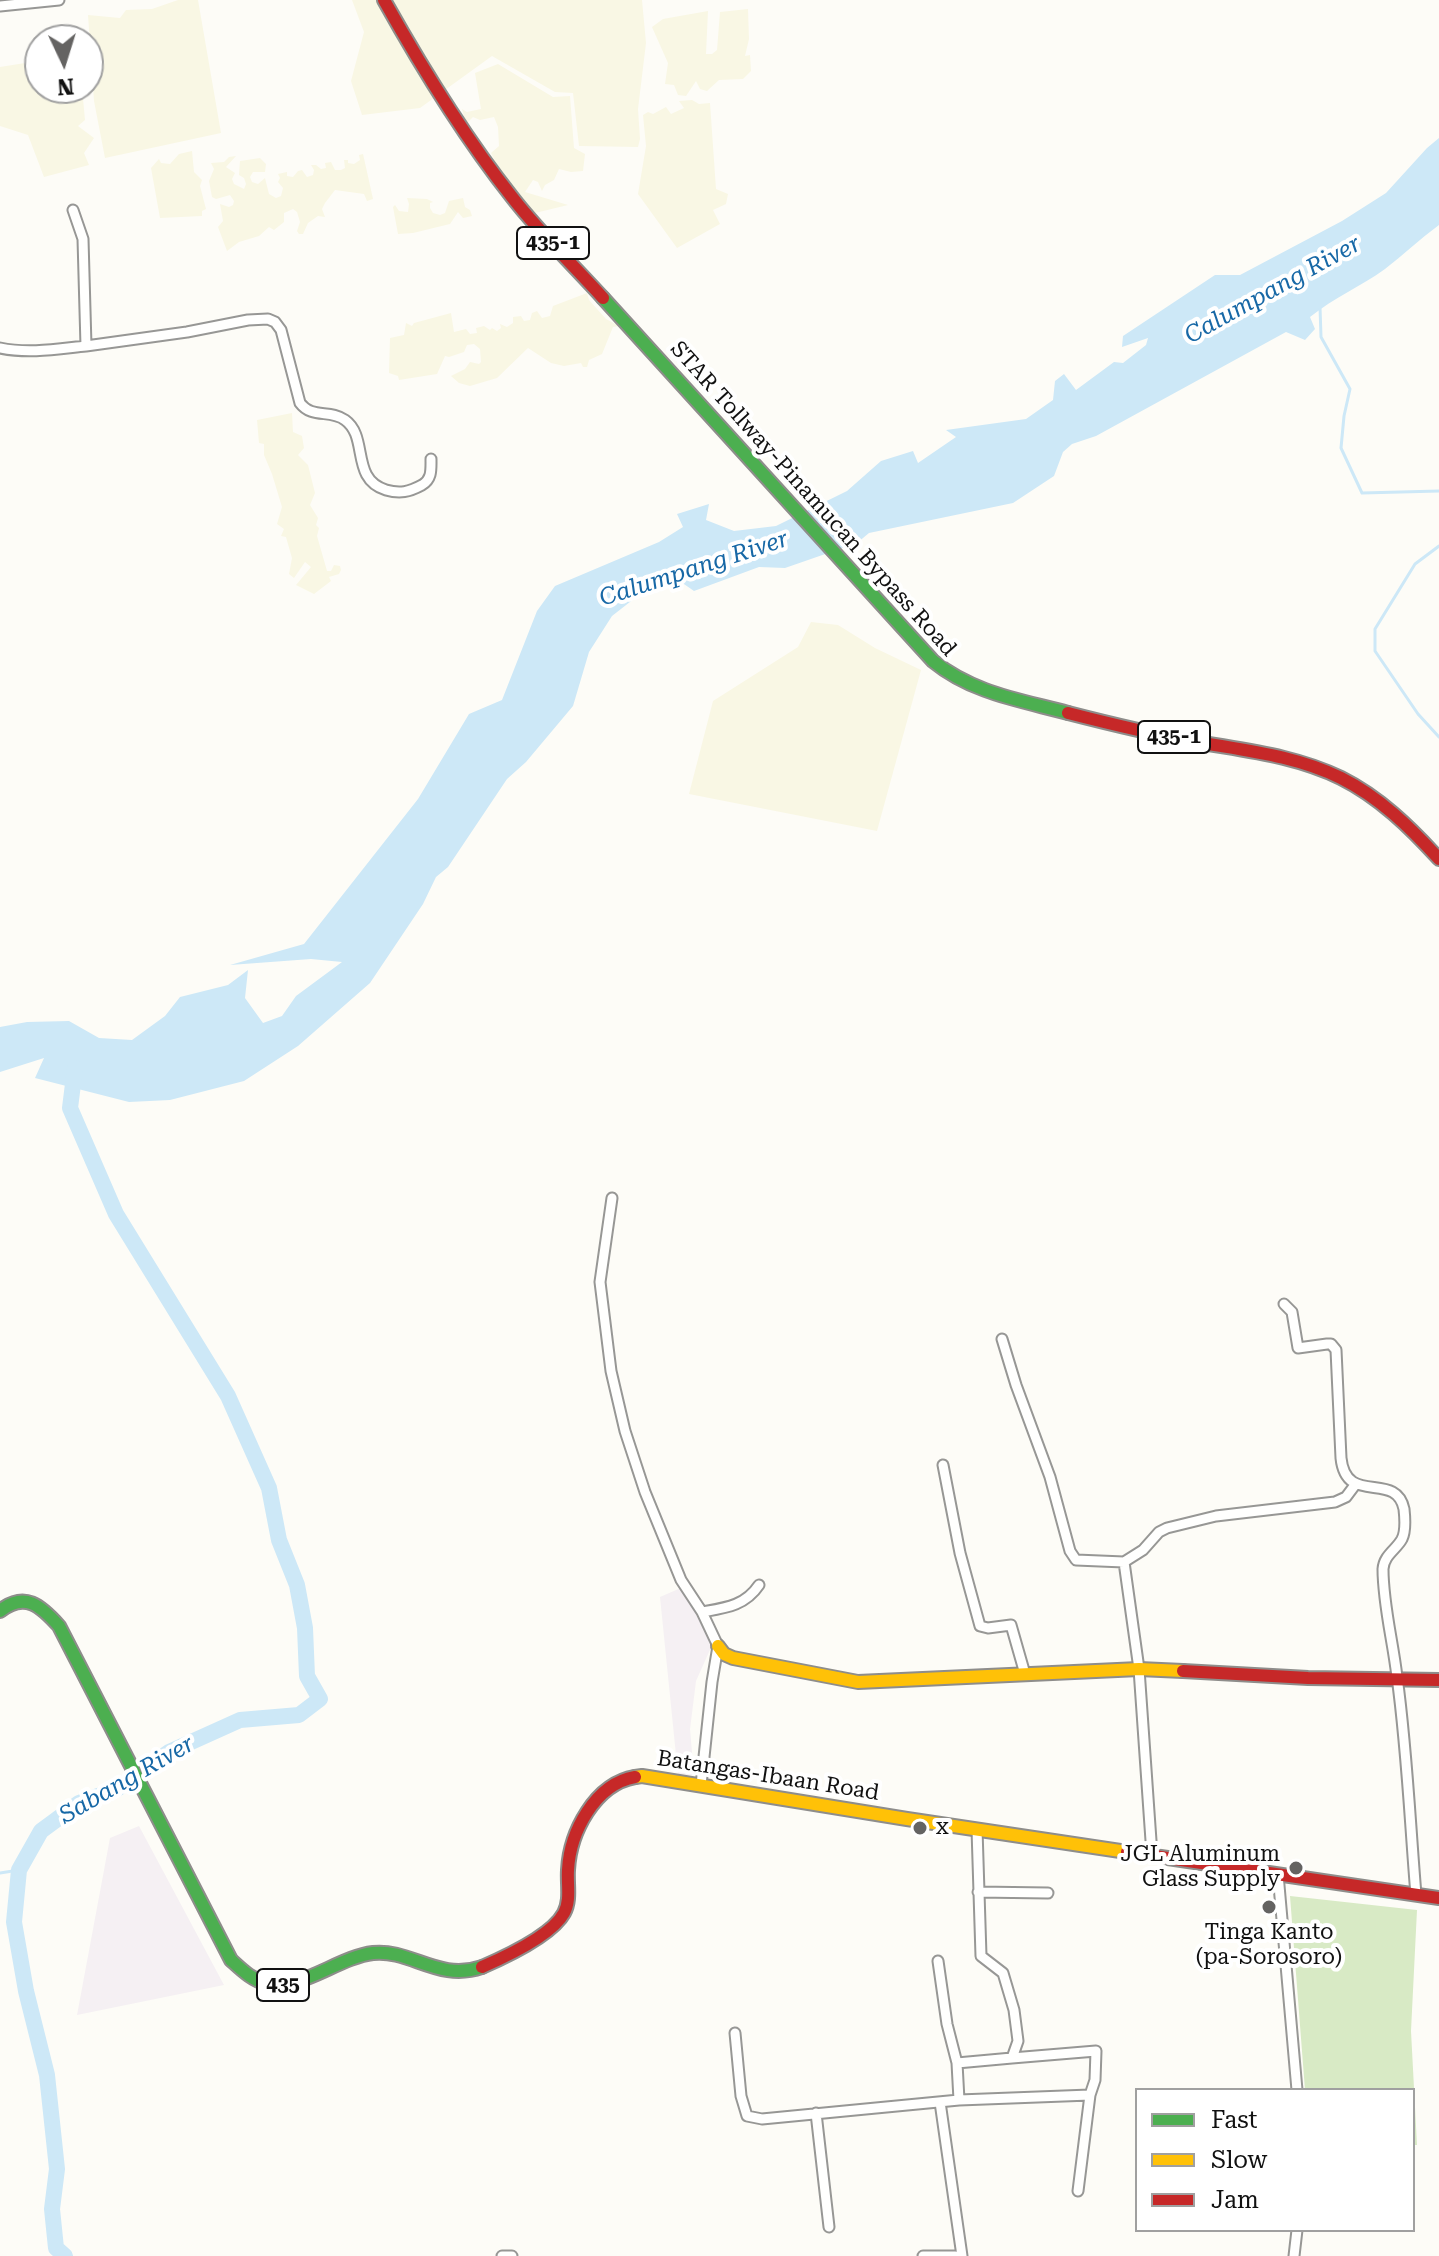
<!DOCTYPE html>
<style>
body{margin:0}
#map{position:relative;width:1439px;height:2256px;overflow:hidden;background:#fdfcf7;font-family:"Roboto Serif",serif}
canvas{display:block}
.legend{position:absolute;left:1135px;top:2088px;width:280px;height:144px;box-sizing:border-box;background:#fff;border:2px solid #a0a0a0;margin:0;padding:10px 14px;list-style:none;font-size:24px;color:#111}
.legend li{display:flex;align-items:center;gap:16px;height:40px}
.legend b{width:40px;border:2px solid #a0a0a0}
.north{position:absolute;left:24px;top:24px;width:80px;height:80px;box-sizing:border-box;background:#fff;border:2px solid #a0a0a0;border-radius:50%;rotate:176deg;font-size:22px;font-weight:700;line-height:32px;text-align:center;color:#111}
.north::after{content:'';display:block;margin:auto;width:28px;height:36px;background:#646362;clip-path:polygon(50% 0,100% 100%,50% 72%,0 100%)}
</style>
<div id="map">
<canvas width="1439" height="2256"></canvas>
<ul class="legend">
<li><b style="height:10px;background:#4caf50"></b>Fast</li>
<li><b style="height:10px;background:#ffc107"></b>Slow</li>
<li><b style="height:10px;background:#c62828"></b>Jam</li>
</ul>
<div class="north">N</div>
</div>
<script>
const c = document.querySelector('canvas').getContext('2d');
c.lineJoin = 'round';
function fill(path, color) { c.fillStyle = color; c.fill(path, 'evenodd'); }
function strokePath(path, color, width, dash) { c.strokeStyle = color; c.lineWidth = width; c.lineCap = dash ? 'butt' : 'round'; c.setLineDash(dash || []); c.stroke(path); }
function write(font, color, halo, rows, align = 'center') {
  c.font = font + ' "Roboto Serif",serif'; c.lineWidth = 8; c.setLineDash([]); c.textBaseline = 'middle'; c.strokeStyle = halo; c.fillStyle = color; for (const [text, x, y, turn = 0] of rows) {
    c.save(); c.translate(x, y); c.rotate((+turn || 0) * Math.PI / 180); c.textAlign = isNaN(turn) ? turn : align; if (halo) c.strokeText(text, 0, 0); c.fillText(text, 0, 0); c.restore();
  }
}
const industrial = new Path2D(`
 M683 1587 713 1643 696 1681 690 1729 694 1775H678L660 1597Z
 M139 1826 224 1985 77 2015 110 1838Z`);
const farmland = new Path2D(`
 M178 0H198L221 133 105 158 94 101 88 15 120 18 126 10 152 9Z
 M352 0H642L646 43 638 109 640 139 638 147 579 146 573 93 555 92 492 56 420 108 362 115 351 81 364 32Z
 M748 9 749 39 745 56 750 55 751 71 743 79 719 80 707 91 700 89 696 81 686 96 678 95 674 85 665 84 668 63 652 27 663 19 708 11 706 54H712L717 50 720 12Z
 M25 63V75H36L37 68 40 67V88H82L85 120 78 126 94 138 84 153 89 165 44 177 28 135 0 126V67Z
 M498 64 553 97 570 96 574 148 585 154 583 171 571 172 559 169 554 180 545 185 542 191 538 182 533 180 525 192 568 205 535 213 499 169 491 153 499 146 498 127 494 117 480 120 473 117 466 124 462 109 467 112 481 109 475 73Z
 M692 100 699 104 710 103 716 189 728 194 726 204 713 210 720 224 677 248 638 194 646 146 643 115 648 112 653 114 666 107 671 114 684 108 679 101Z
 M192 151 194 172 202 180 200 186 206 209 202 211V216L160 218 151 168 159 159 161 163 170 164 179 154Z
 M363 154 373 199 367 201 364 194 335 190 325 203 322 209 325 217 318 216 308 223 303 234H299L297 231 300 222 297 212 293 209 284 213V222L274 230 269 227 259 236 239 242 227 251 218 227 223 221 220 204 229 207 233 205 234 201 230 195 216 199 212 197 209 181 214 169 211 163 224 162 229 157 236 156 226 167 235 173 232 179 234 184 244 189 246 184 244 178 239 175 240 161 260 158 266 164 265 172H253L250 177 252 182 258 184 265 178 269 194 276 198 281 196 283 188 278 182 280 178 278 174 287 172V176L293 177 298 171 302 170 307 177 313 175 314 170 311 165H316L321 169 326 168 325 163 331 162 335 170H341L345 168 344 160H348V163L354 164 360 160 359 155Z
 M407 198 427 199 433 202 430 203V208L433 213 440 215 445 213 449 201 463 198 465 207 470 210 472 216 463 218 458 212 450 224 413 233 398 234 393 207 395 205 399 211 408 212 409 204Z
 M587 293 589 300 606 319 619 326 613 327 602 354 589 360 587 367H583L581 363 564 366 551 363 528 348 497 378 470 386 459 383 451 376 465 369 470 362 479 364 481 362 480 349 474 344 467 345 464 352 449 357 445 356 437 374 399 380 398 376 389 373 390 338 404 335 406 323 412 326 414 323 451 313 454 332 466 329 470 334 477 333 476 328 484 326 490 330 492 328 497 331 501 328 500 324 507 327 513 323V317L521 316 524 321 530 320 532 313 537 311 542 318 550 316 553 306Z
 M292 413 293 432 302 436 304 448 298 455 308 465 315 493 310 505 318 518 316 525 319 528 317 536 327 571H331L334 565 340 566 341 570 339 574 329 577 331 581 314 594 296 585 311 567 305 562 294 578 289 574 292 558 286 537 281 536 284 529 277 524 282 507 272 474 264 455V444L259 443 257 420Z
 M811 622 838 625 875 648 921 670 877 831 689 794 713 701 798 647Z`);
const forest = new Path2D(`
 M1290 1896 1417 1910 1411 2031 1417 2145H1413V2090H1305Z`);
const water = new Path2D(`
 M1439 138V225C1420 239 1403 255 1385 269 1360 287 1335 297 1310 317L1315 329 1305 340 1286 332 1096 436 1072 444 1063 452 1054 476 1013 503 869 533 857 543 785 568 759 567 694 591 681 582 635 598 612 616 589 652 573 706 526 762 507 779 448 867 436 877 423 904 370 983 298 1046 244 1081 170 1100 129 1102 35 1078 44 1058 0 1072V1027L27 1022 69 1021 99 1038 132 1040 165 1016 180 997 228 985 248 970 245 998 263 1023 282 1016 296 996 342 962 311 959 230 965 304 944 418 799 469 714 502 700 537 611 555 586 659 542 683 527 677 514 709 504 706 520 734 531 776 526 847 491 881 461 913 451 918 463 956 437 946 430 1026 419 1053 400 1055 381 1064 374 1076 390 1114 362 1123 363 1146 345 1148 338 1122 347 1123 336 1215 275H1240L1342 221 1386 193 1427 148Z`);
const stream = new Path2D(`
 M1320 307 1321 337 1350 389 1344 416 1341 448 1362 493 1439 491
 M1439 546 1415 564 1375 629V651L1418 714 1439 737
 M0 1873 19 1870`);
const river = new Path2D(`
 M65 2256 56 2248 52 2209 57 2169 47 2075 26 1991 14 1922 19 1870 41 1831 79 1803 117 1789 169 1752 240 1720 299 1715 320 1699 307 1676 305 1628 297 1585 279 1540 269 1488 228 1396 116 1214 70 1108 75 1068`);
const street = new Path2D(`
 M0 6 59 0
 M86 346 187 332 248 320 268 319 275 322 281 330 300 403C312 419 330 409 345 420 369 437 350 479 386 490 400 494 409 492 422 485 432 479 431 470 431 459
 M0 348C29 354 57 349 86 346L83 239 73 210
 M612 1198 600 1282 611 1371 625 1431 645 1492 681 1580 702 1612 718 1646 712 1682 701 1785
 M1284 1304 1292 1312 1298 1348 1327 1344H1331L1336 1350 1341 1458C1346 1507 1396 1470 1404 1509 1405 1518 1406 1531 1402 1539 1396 1550 1384 1555 1383 1569 1383 1605 1393 1641 1397 1677 1407 1749 1410 1823 1416 1895
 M1002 1339 1016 1385 1050 1477 1070 1551 1076 1560 1124 1562 1139 1669 1152 1855
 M943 1465 960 1553 980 1626 988 1628 1011 1625 1025 1674
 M1124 1562 1143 1550 1159 1532 1167 1528 1216 1516 1335 1502 1346 1497 1355 1485
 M702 1612C725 1608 745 1606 759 1585
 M977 1829 981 1956 1003 1973 1014 2010 1018 2041 1012 2058 1096 2051 1095 2080 1090 2095 1078 2191
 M1278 1874 1297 2090
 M978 1892 1048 1893
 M938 1961 947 2024 957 2063
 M735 2033 741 2096 747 2116 762 2119 959 2100 1090 2095
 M959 2100 957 2063 1012 2058
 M940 2102 962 2256
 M816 2113 829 2227
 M502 2256H512
 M923 2256H955
 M1294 2256 1297 2230`);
const fast = new Path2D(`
 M603 298 933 661C972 693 1020 700 1068 713
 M0 1611C25 1591 41 1606 59 1626L231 1960C242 1970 252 1980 267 1984 300 1991 339 1957 373 1953 411 1949 438 1982 482 1967`);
const slow = new Path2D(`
 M718 1646 724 1654 733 1658 858 1682 1139 1669 1183 1671
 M635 1777 642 1776 907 1819 1127 1852`);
const jam = new Path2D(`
 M384 0C422 68 463 135 512 197 539 232 573 265 603 298
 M1068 713C1107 723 1147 733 1187 740 1239 750 1292 754 1341 778 1379 797 1410 827 1439 859
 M1183 1671 1308 1678 1439 1680
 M1127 1852 1439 1898
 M482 1967C505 1957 552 1935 564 1913 571 1900 567 1885 568 1870 570 1832 595 1784 635 1777`);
const markers = [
 [920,1828,8,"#646362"],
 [1296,1868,8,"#646362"],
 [1269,1907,8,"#646362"]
];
const shields = [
 [553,243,72],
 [1174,737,72],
 [283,1985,52]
];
const shieldNames = [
 ["435-1",553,243],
 ["435-1",1174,737],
 ["435",283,1985]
];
const streetNames = [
 ["STAR Tollway-Pinamucan Bypass Road",813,499,48],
 ["Batangas-Ibaan Road",768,1776,9]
];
const poiNames = [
 ["x",936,1828],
 ["JGL Aluminum",1280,1855,"right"],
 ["Glass Supply",1280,1880,"right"],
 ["Tinga Kanto",1269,1933,"center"],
 ["(pa-Sorosoro)",1269,1958,"center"]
];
const waterNames = [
 ["Calumpang River",1273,290,-29],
 ["Calumpang River",694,569,-18],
 ["Sabang River",127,1780,-30]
];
fill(industrial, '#f5f0f3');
fill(farmland, '#f9f7e4');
fill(forest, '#d8eac5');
fill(water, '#cde8f7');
strokePath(stream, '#cde8f7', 3);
strokePath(river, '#cde8f7', 16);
strokePath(street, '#979795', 13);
strokePath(fast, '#8e8d8b', 16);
strokePath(slow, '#8e8d8b', 16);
strokePath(jam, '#8e8d8b', 16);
strokePath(street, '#fffffe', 9);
strokePath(fast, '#4caf50', 12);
strokePath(slow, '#ffc107', 12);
strokePath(jam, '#c62828', 12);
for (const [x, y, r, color] of markers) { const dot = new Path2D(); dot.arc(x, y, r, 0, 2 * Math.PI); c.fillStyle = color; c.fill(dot); strokePath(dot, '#fff', 3); }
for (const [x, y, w] of shields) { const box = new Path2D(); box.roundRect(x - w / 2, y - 16, w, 32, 6); c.fillStyle = '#fff'; c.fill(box); strokePath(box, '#111', 2); }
write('bold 20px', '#111', null, shieldNames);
write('22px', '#111', '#fff', streetNames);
write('22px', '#111', '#fff', poiNames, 'left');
write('italic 24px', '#1768a6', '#fff', waterNames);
</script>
